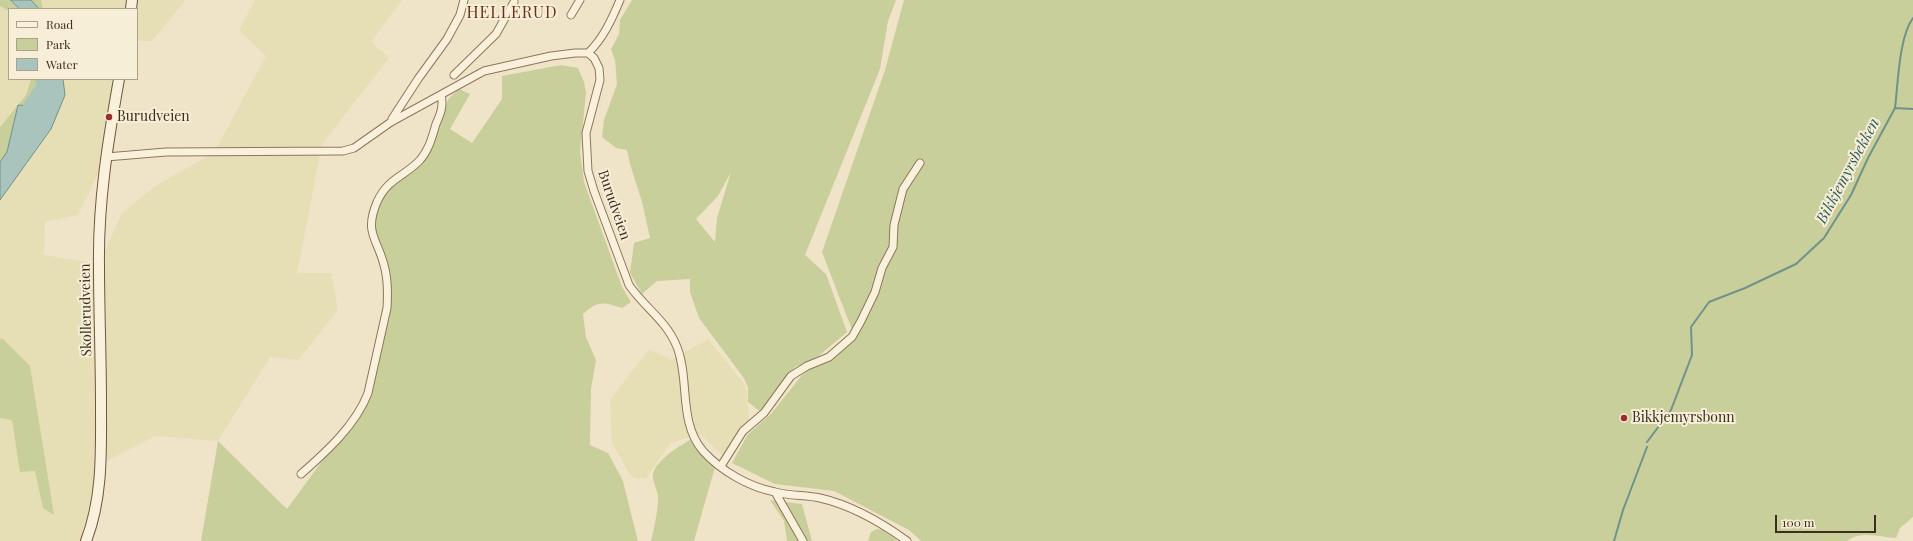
<!DOCTYPE html>
<style>
body{margin:0}
#map{position:relative;width:1913px;height:541px;overflow:hidden;background:#f0e4c8;font-family:"Playfair Display",serif}
canvas{display:block}
.legend{position:absolute;left:8px;top:8px;width:130px;height:72px;box-sizing:border-box;background:#f7eed8;border:1px solid #ada18e;margin:0;padding:5px 7px;list-style:none;font-size:12px;color:#3d2e20}
.legend li{display:flex;align-items:center;gap:8px;height:20px}
.legend b{width:20px;border:1px solid #ada18e}
.scale{position:absolute;left:1775px;top:515px;width:101px;height:18px;box-sizing:border-box;border:2px solid #3d2e20;border-top:0;padding-left:5px;font-size:12px;line-height:14px;white-space:nowrap;color:#3d2e20;-webkit-text-stroke:3px #f7eed8;paint-order:stroke}
</style>
<div id="map">
<canvas width="1913" height="541"></canvas>
<ul class="legend">
<li><b style="height:5px;background:#faf1dc"></b>Road</li>
<li><b style="height:11px;background:#c9cf9b"></b>Park</li>
<li><b style="height:11px;background:#a9c4bc"></b>Water</li>
</ul>
<div class="scale">100 m</div>
</div>
<script>
const c = document.querySelector('canvas').getContext('2d');
c.lineJoin = 'round';
function fill(path, color) { c.fillStyle = color; c.fill(path, 'evenodd'); }
function strokePath(path, color, width, dash) { c.strokeStyle = color; c.lineWidth = width; c.lineCap = dash ? 'butt' : 'round'; c.setLineDash(dash || []); c.stroke(path); }
function write(font, color, halo, rows, align = 'center') {
  c.font = font + ' "Playfair Display",serif'; c.lineWidth = 4; c.setLineDash([]); c.textBaseline = 'middle'; c.strokeStyle = halo; c.fillStyle = color; for (const [text, x, y, turn = 0] of rows) {
    c.save(); c.translate(x, y); c.rotate((+turn || 0) * Math.PI / 180); c.textAlign = isNaN(turn) ? turn : align; if (halo) c.strokeText(text, 0, 0); c.fillText(text, 0, 0); c.restore();
  }
}
const farmland = new Path2D(`
 M41 0H185V1L152 41H137V9H43Z
 M255 0H402L371 42 389 58 322 144 297 273H331L338 310 298 360 270 357 218 441 155 436 101 464 86 541H0V181L52 79H119L106 157 78 215 45 222 44 255 99 264 122 213 158 184 214 153 266 56 239 30Z
 M0 6 9 11V79H31L26 95 0 127Z
 M708 339 746 386 749 420 724 457 700 434 670 443 646 479 634 478 629 473 612 443 610 400 649 349 671 360Z`);
const green = new Path2D(`
 M0 0H41L43 9H9V11L0 6Z
 M632 0H896L888 21 880 69 805 255 826 274 847 332 815 359 795 367 775 392 762 413 748 402V387L743 377 699 318 690 292V279L657 281 642 294 630 273 634 243 650 238 642 202 630 164 627 150 616 148 602 137 604 120 617 84 615 60 611 49 619 34 620 20ZM731 172 717 218 715 242 696 219 718 196Z
 M904 0H1913V517L1900 528 1896 538C1879 537 1861 530 1847 541H921L909 530 834 491 775 484 732 463 748 434 771 414 802 375 854 335 822 252 885 70Z
 M561 65 578 68 584 82 586 93 580 152 584 182 622 287 631 302 622 308C603 302 598 300 583 314L586 337 596 360 591 389 590 445 608 453 623 481 638 541H201L218 441 287 509 370 395 390 305 391 292 390 278 374 231V215L383 191 425 159 449 98 459 89 470 94 450 129 472 143 502 99V76Z
 M31 79H52V93L22 170 0 181V127L26 95Z
 M2 338 30 366 54 515 43 508 35 471 20 472 12 420 0 418V340Z
 M690 440 700 453 715 467 694 541H651C654 528 657 515 658 502 659 492 654 486 653 478 651 463 679 446 690 440Z
 M770 500 802 504 812 541H787L784 521Z
 M877 529 883 530 898 541H868L871 532Z`);
const water = new Path2D(`
 M11 0H31L39 9H20Z
 M46 79H63L65 95 51 129 0 200V162L7 152 18 105 33 106Z`);
const stream = new Path2D(`
 M1895 108C1898 84 1899 36 1913 18
 M1647 442 1671 410 1692 355 1691 327 1709 302 1745 288 1796 264 1824 238 1851 195 1868 158 1895 108 1913 109
 M1614 541 1623 510 1647 447`);
const river = new Path2D(`
 M24 121 30 104 43 86 41 79`);
const street = new Path2D(`
 M571 15 580 0
 M588 53C603 39 612 19 620 0
 M454 75 496 34 514 2
 M392 119 418 79 447 39 460 15 464 0
 M106 157 166 152 343 151 354 148 391 122 484 71 551 56 575 53H588L594 58 599 68 600 80 586 133 588 171 594 191 629 285C644 307 667 321 677 347 690 380 678 422 703 451 721 471 749 487 775 492 790 496 806 495 820 498 851 505 882 523 907 541
 M721 466 743 431 764 413 791 376 807 366 829 357 852 337 861 321 875 292 882 268 893 247 894 225 903 189 920 163
 M301 474C326 452 356 425 368 393L387 308C388 293 388 279 384 265 377 238 364 233 377 202 388 178 404 177 420 160 429 150 432 137 436 124 440 115 444 106 441 95
 M775 492 803 541`);
const secondary = new Path2D(`
 M131 9 132 0
 M86 541C103 497 101 451 101 404 101 358 99 311 99 265 98 202 108 141 119 79`);
const markers = [
 [109,117,4,"#9e2a2b"],
 [1624,418,4,"#9e2a2b"]
];
const poiNames = [
 ["Burudveien",117,117],
 ["Bikkjemyrsbonn",1632,418]
];
const streetNames = [
 ["Burudveien",614,205,71],
 ["Skollerudveien",86,310,-91]
];
const waterNames = [
 ["Bikkjemyrsbekken",1848,171,-62]
];
const quarterNames = [
 ["HELLERUD",512,13]
];
fill(farmland, '#e6deb5');
fill(green, '#c9cf9b');
fill(water, '#a9c4bc');
strokePath(water, '#6f938a', 1);
strokePath(stream, '#6f938a', 2);
strokePath(river, '#a9c4bc', 12);
strokePath(street, '#8d765c', 9);
strokePath(secondary, '#6f573f', 12);
strokePath(street, '#faf1dc', 7);
strokePath(secondary, '#faf1dc', 10);
for (const [x, y, r, color] of markers) { const dot = new Path2D(); dot.arc(x, y, r, 0, 2 * Math.PI); c.fillStyle = color; c.fill(dot); strokePath(dot, '#f7eed8', 1.5); }
write('14px', '#3d2e20', '#f7eed8', poiNames, 'left');
write('14px', '#3d2e20', '#f7eed8', streetNames);
write('italic 15px', '#2f5d5a', '#f7eed8', waterNames);
c.letterSpacing = '1px';
write('16px', '#6b2e1e', '#f7eed8', quarterNames);
c.letterSpacing = '0px';
</script>
